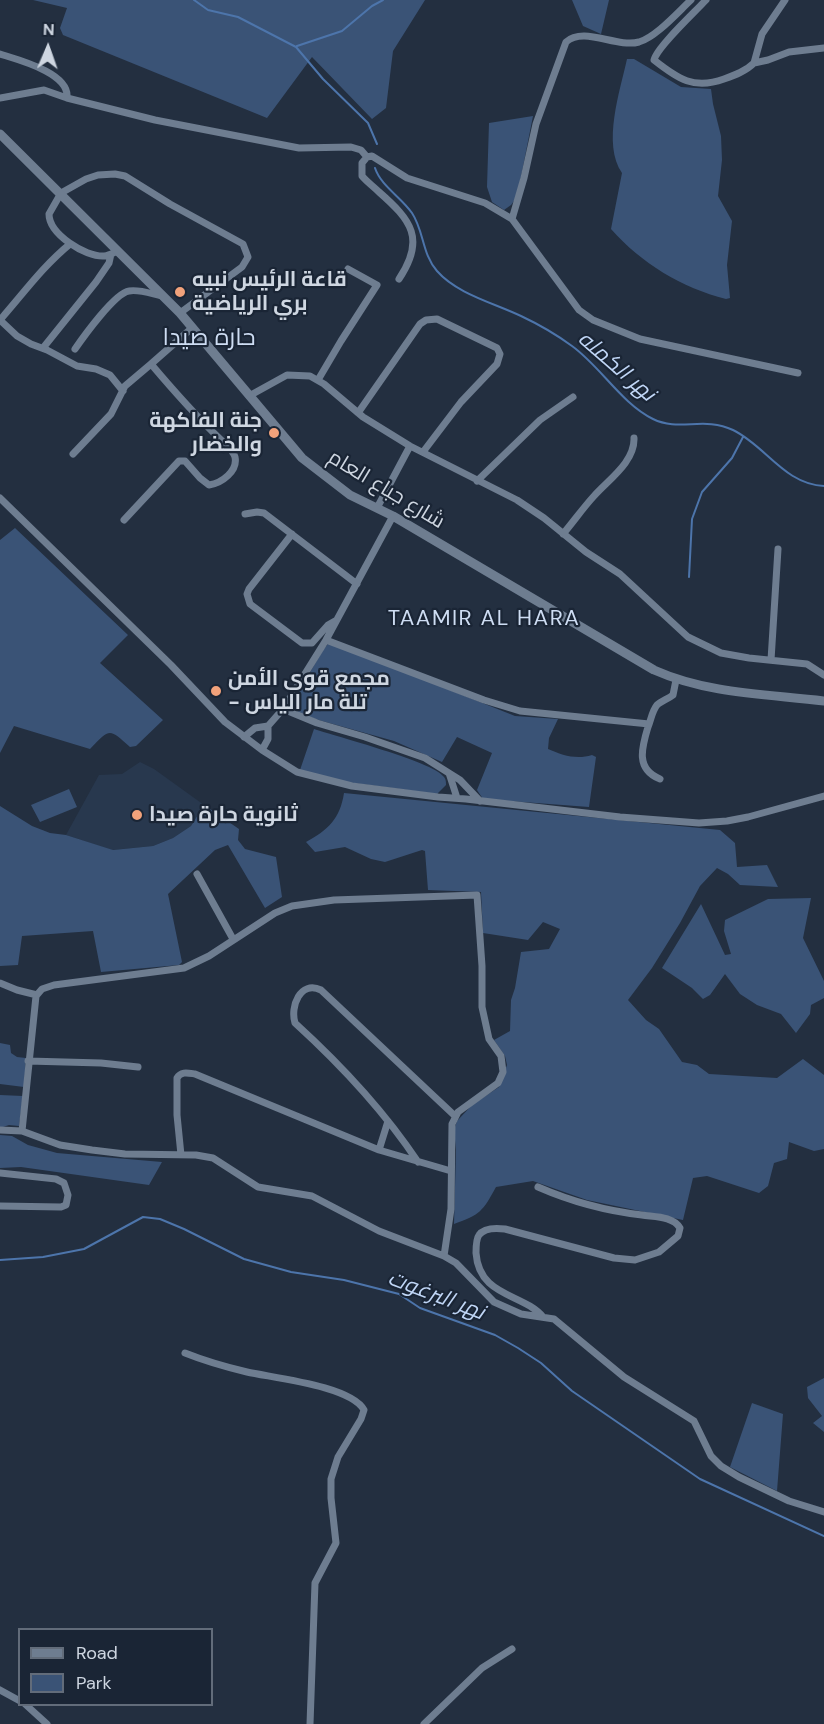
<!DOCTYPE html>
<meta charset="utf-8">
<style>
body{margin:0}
#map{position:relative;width:824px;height:1724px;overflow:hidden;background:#232f40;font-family:"DM Sans",sans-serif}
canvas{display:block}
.legend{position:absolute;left:18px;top:1628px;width:195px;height:78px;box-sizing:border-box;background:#1a2535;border:2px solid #626c7a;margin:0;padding:8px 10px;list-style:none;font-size:18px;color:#ced6e1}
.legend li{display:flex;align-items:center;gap:12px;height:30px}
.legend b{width:30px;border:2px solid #626c7a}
.north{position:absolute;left:18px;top:18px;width:60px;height:60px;-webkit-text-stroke:4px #1a2535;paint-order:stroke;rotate:2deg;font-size:16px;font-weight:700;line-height:24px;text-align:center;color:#ced6e1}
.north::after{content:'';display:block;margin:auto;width:21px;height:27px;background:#ced6e1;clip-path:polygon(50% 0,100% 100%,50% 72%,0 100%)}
</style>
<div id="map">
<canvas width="824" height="1724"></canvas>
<ul class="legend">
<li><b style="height:8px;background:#6e7d90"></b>Road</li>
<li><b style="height:16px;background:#3a5376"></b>Park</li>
</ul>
<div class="north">N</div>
</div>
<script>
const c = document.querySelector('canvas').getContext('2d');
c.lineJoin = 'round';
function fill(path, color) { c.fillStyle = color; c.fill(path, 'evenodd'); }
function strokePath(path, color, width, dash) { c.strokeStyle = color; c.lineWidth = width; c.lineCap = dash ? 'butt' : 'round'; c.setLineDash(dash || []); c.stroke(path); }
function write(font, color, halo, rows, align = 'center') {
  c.font = font + ' "DM Sans",Cairo,sans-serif'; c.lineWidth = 4.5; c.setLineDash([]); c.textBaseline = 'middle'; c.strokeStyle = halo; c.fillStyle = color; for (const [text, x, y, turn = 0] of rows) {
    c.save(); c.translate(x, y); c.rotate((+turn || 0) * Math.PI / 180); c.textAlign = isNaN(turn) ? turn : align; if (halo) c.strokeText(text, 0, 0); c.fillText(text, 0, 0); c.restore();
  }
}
const built = new Path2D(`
 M140 762 154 769 204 805 191 826 173 838 153 846 112 850 66 835 99 775 122 774Z`);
const green = new Path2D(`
 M33 0H425L393 51 386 108 372 119 312 57 267 118 63 35 60 28 67 8Z
 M572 0H609L601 34 583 26Z
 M627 59H634L681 87 711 89 713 104 721 136 722 160 718 196 732 221 727 265 730 298 726 299C682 288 641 263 611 229L622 173C602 144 620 91 627 59Z
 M533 116 517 197 511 205 504 210 492 202 487 187 489 123Z
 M15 528 128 635 100 663 163 720 136 746 130 747C109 728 110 728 90 749L14 726 0 753V540Z
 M332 643 515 716 558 719 549 738 548 749C562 755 576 760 592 755L596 757 589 807 483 799 477 790 492 753 457 737 442 762 394 741 315 719 292 709 291 705 323 650 328 644Z
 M314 729C335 736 433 762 443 776 446 779 446 781 446 785L437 794 346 782 300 770Z
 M69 789 77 807 40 822 31 805Z
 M344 793 720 830 735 843 737 867 767 865 778 887 740 885 728 874 717 868 700 886 680 923 652 968 628 1000 646 1020 659 1029 682 1062 697 1065 709 1074 777 1078 803 1059 824 1075V1149L814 1151 789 1142 787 1159 774 1163 768 1186 759 1193 707 1176 693 1178 683 1220 587 1200 533 1181 496 1187C483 1211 480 1215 454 1224L456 1150 454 1130 457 1121 472 1105 499 1087 507 1065 505 1056 494 1040 510 1031 511 1000 515 988 521 952 549 949 560 929 543 922 528 940 483 933 481 892 428 890 425 851 422 850 385 862 371 859 345 847 315 852 306 842C328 830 340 819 344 793Z
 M204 805 239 829 238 840 245 849 276 857 282 897 265 908 228 845 215 850 168 894 182 962 179 965 101 972 93 931 22 936 18 965 0 966V806L32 826 50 833 66 835 113 850 153 846 173 838 191 826Z
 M811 898 803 938 824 981V998L811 1005 810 1014 796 1033 781 1014 757 1005 740 994 725 974 710 995 703 999 692 988 662 968 701 904 725 955 731 954 724 931 725 920 768 899Z
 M0 1043 10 1045 11 1053 17 1057 26 1058 24 1087 0 1084Z
 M0 1095 23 1096 19 1126 9 1125 0 1128Z
 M0 1135 12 1136 28 1145 57 1153 162 1162 149 1185 21 1167 0 1168Z
 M824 1378V1432L813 1423 822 1416 808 1398 807 1387Z
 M752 1403 783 1414 777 1491 730 1467Z`);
const stream = new Path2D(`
 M194 0 208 10 238 17 296 47 323 79 368 123 377 144
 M297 46 342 31 372 6 383 0
 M375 168C381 186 401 197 412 213 424 231 422 254 437 271 457 294 494 303 521 316 538 324 557 335 572 346 601 367 621 403 653 419 679 432 704 416 733 430 766 446 784 484 824 486
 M689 577 692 519 702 492 732 458 743 437
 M0 1260 43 1257 84 1249 143 1217 160 1219 184 1229 244 1259 291 1272 344 1280 399 1294 420 1308 495 1335 518 1348 541 1363 572 1391 700 1479 824 1536`);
const street = new Path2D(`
 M706 0C695 12 657 47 654 60 678 79 694 90 724 79 735 75 746 71 754 63L762 34 785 0
 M0 54C19 60 70 73 67 98L44 90 0 98
 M754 63 768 60 789 52 824 48
 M67 98 155 120 299 148 351 147 361 150 367 157
 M512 219 524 178 536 124 566 42C584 26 616 48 639 42 656 37 678 12 691 0
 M117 251C113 253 109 256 104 256 85 257 49 234 49 214L61 193 86 179 98 175 115 174 125 176 170 204 243 244 248 257 242 267 180 313
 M399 279C426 239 411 220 379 192 373 186 367 182 362 176V163L367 157 372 156 407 178 485 203 512 219 579 310 593 320 640 339 798 373
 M0 320 17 336 31 344 47 350 77 366 96 369 110 375 123 391
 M0 320C23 294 43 266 70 244
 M43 348 96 282 109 263 111 254
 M75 349C84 336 115 293 129 291 139 289 152 294 162 296
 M318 380 341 341 377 285 348 269
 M249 396 287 375 310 376 324 384 363 417 410 446 517 500 544 518 586 552 620 574 688 637 721 653 749 658 807 664 824 675
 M358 413 420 324 426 320 437 319 497 348 500 354 497 364 461 402 423 452
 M73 454 111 414 125 386 151 364
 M477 481 540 420 573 397
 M0 498 171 665 225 722 262 750 297 772 352 786 438 797 466 799 620 817 699 823 727 821 748 817 824 796
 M377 508 410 446
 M245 514 257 512 264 513 357 584
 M124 520 179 461H185L200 478 209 485C222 483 238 471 235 457 233 450 225 444 220 439 195 415 173 390 151 364L192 328
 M292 534 249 589 247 594 250 604 302 643H312L328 625 335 621
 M563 534C574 521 583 508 594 496 608 480 635 462 634 438
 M326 640 484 700 520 711 649 724
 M771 660 778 549
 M283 709 317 723 365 737 425 758 460 780 480 801
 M244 737 255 728 268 726
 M262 750 268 739V726L283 709 326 640 393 516
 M449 773 457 798
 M660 779C635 769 642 747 648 727 651 720 652 711 657 705 661 701 668 699 673 695L676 680
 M197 874 233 939
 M0 983 17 990 37 995
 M28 1061 101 1063 138 1067
 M0 1130 22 1131 60 1145 92 1150 125 1154 196 1155 213 1158 258 1187 312 1196 379 1231 444 1256 456 1263 494 1302 521 1314 554 1319 624 1377 694 1421 711 1456 721 1466 739 1477 789 1501 824 1512
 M22 1131 36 996 42 989 54 985 184 968 209 956 275 913 292 906 334 900 477 895 482 966V1007L489 1039 501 1056 503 1072 498 1083 458 1112 452 1124 451 1209 444 1256
 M379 1150 388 1121
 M181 1155 177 1115V1078C181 1071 188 1073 195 1074L379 1150 451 1171
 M418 1162C384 1111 340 1064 295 1023 290 1007 300 980 321 990L455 1116
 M0 1173 56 1179 64 1183 68 1195 66 1205 61 1207 0 1206
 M538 1187C570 1201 607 1211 642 1215 654 1217 673 1216 680 1228L678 1236 659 1252 635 1260 614 1258 505 1229C497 1228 484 1228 479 1235 476 1239 476 1248 476 1253 479 1297 523 1293 543 1317
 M185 1353C205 1361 226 1367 247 1372 274 1378 351 1386 364 1410L361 1419 338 1457 331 1479V1498L336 1543 315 1583 310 1724
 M0 1690 20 1701
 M25 1704 47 1724
 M424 1724 482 1668 512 1649`);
const secondary = new Path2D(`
 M0 134 180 313 302 458 350 495 393 516 654 670C708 694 766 694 824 701`);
const markers = [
 [180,292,6,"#f1a27b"],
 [274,433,6,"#f1a27b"],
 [216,691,6,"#f1a27b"],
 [137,815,6,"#f1a27b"]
];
const poiNames = [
 ["قاعة الرئيس نبيه",192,280],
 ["بري الرياضية",192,304],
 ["جنة الفاكهة",262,421,"right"],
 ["والخضار",262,445,"right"],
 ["مجمع قوى الأمن",228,679],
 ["- تلة مار الياس",228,703],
 ["ثانوية حارة صيدا",149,815]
];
const streetNames = [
 ["شارع جباع العام",386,490,31]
];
const waterNames = [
 ["نهر الكمله",616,367,41],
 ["نهر البرغوت",436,1296,21]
];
const neighbourhoodNames = [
 ["TAAMIR AL HARA",484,619]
];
const quarterNames = [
 ["حارة صيدا",209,339]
];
fill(built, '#28384e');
fill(green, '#3a5376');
strokePath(stream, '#4d75ab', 2);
strokePath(street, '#6e7d90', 7);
strokePath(secondary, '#6e7d90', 9);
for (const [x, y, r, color] of markers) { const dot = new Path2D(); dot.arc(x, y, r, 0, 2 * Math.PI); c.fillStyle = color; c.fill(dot); strokePath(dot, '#1a2535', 2); }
write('bold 21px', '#ced6e1', '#1a2535', poiNames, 'left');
write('21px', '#ced6e1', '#1a2535', streetNames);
write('italic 22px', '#c0d6f6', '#1a2535', waterNames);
c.letterSpacing = '1.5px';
write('22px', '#ceddf3', '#1a2535', neighbourhoodNames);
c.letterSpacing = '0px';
write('24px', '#ceddf3', '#1a2535', quarterNames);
</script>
